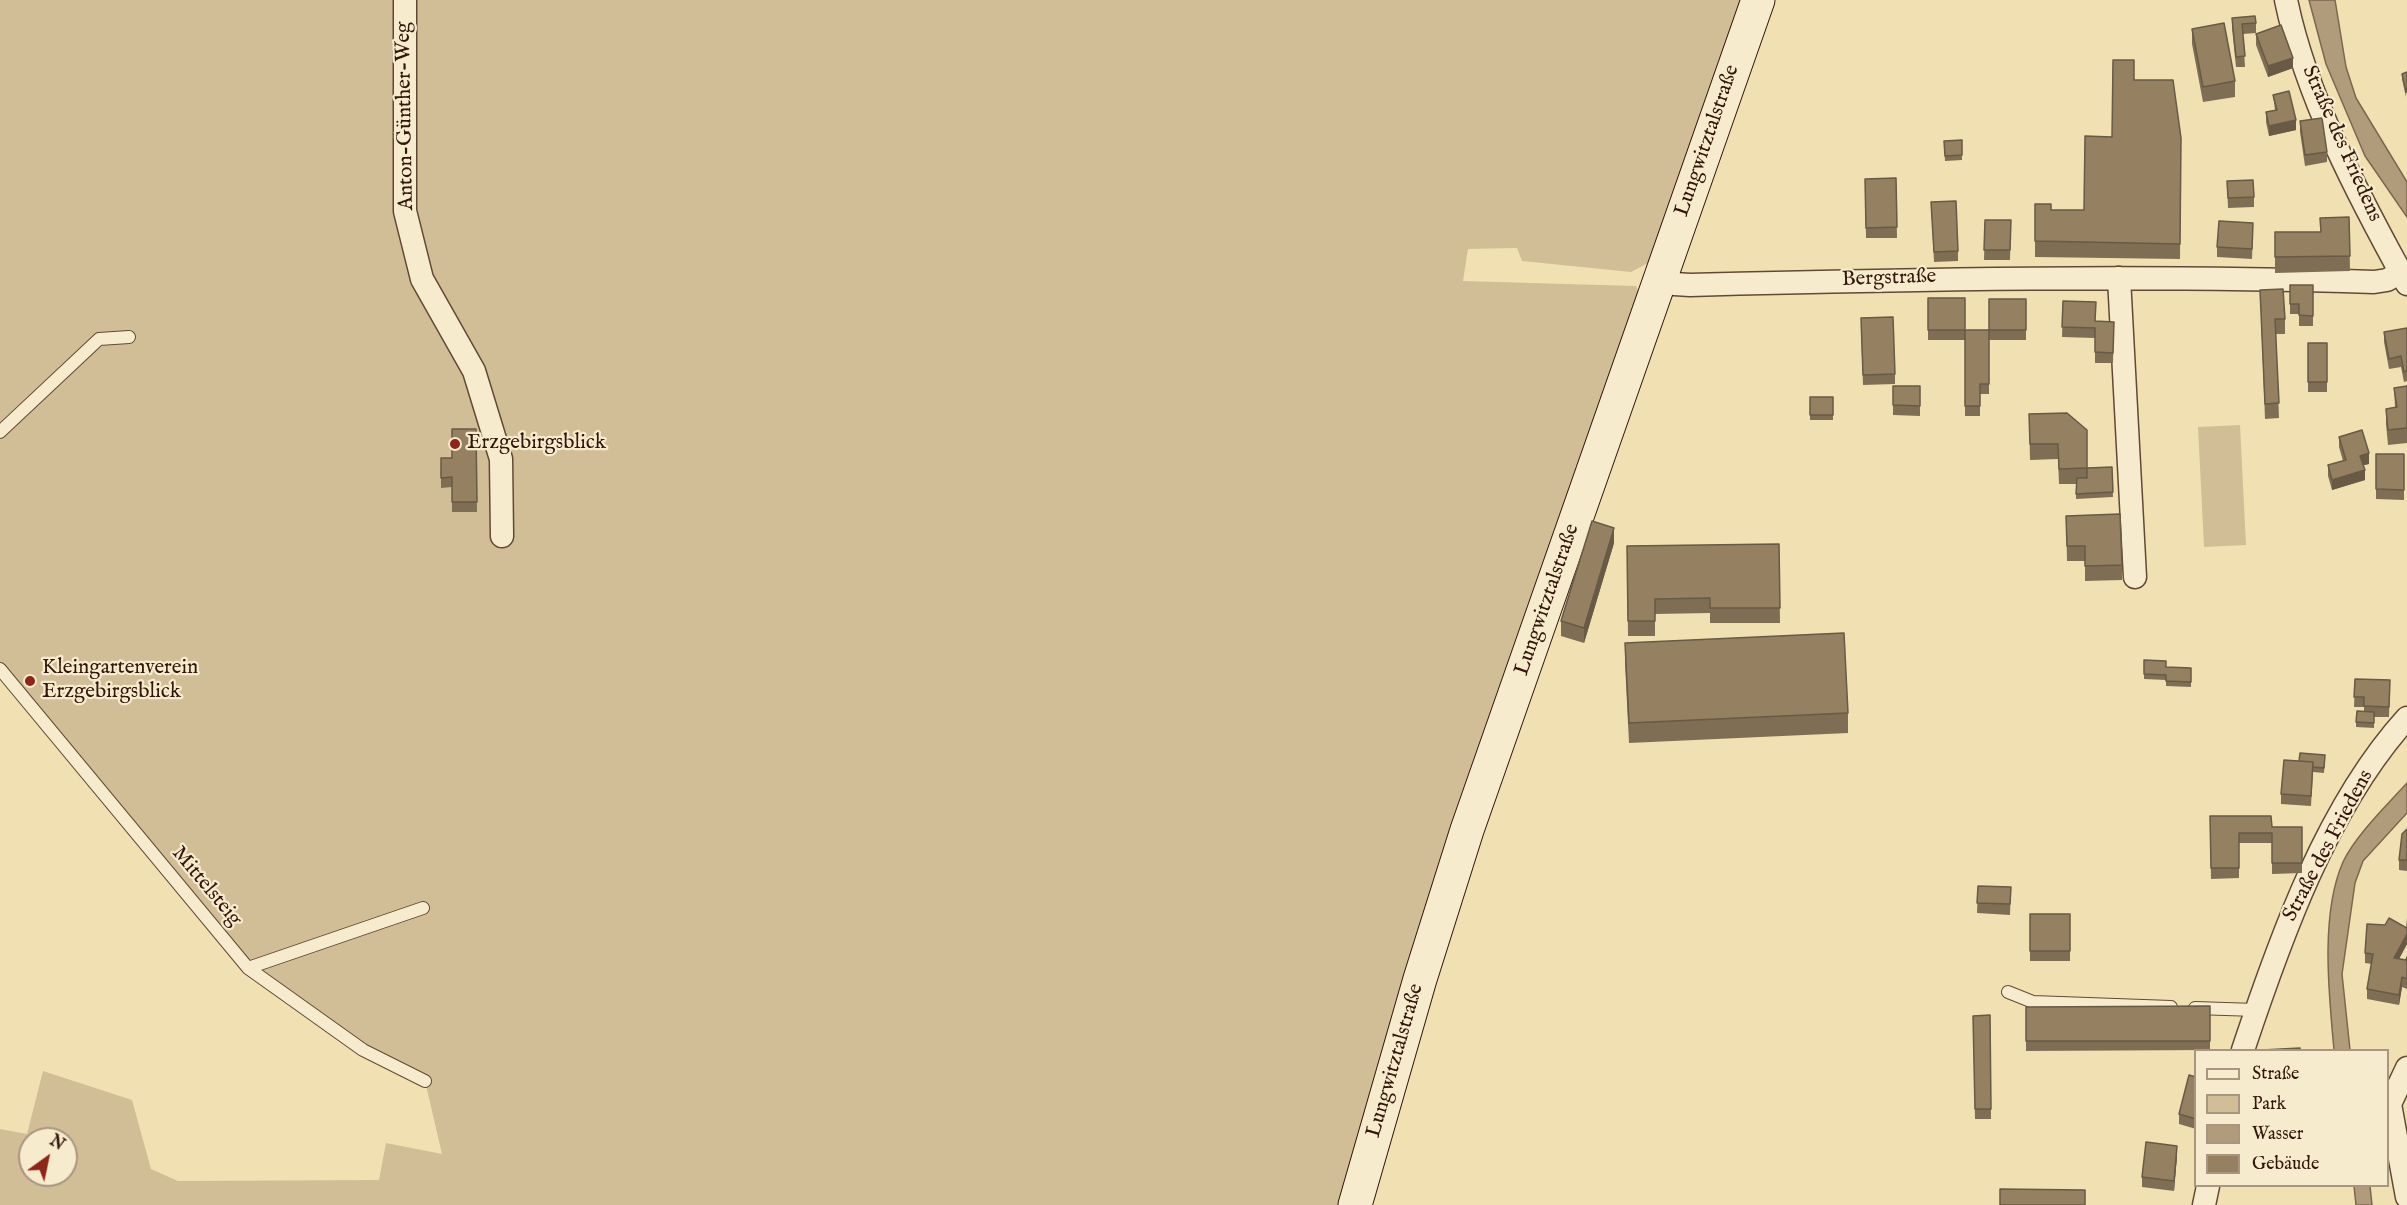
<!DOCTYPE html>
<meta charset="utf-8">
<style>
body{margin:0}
#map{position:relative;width:2407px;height:1205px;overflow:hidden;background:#f1e1b2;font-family:"IM FELL English",serif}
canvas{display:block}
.legend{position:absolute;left:2194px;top:1049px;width:195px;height:138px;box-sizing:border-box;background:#f6eccd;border:2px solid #a89680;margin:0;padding:8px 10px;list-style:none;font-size:18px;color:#32160c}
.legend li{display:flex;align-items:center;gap:12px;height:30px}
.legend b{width:30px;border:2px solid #a89680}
.north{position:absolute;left:18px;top:1127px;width:60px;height:60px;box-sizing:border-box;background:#f6eccd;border:2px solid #a89680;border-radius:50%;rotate:33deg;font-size:16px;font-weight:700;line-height:24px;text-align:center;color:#32160c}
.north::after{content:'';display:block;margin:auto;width:21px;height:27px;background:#8f2418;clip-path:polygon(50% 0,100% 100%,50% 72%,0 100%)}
</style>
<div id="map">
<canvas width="2407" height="1205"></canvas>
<ul class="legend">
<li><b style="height:8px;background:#f6eccd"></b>Straße</li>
<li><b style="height:16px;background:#d1be96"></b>Park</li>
<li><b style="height:16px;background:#b09c7a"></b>Wasser</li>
<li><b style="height:16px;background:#958062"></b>Gebäude</li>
</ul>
<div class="north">N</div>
</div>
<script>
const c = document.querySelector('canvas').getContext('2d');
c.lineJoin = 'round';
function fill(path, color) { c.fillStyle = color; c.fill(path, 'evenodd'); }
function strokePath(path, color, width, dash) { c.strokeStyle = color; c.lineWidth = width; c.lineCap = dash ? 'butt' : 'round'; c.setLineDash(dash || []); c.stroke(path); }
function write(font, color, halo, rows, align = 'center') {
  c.font = font + ' "IM FELL English",serif'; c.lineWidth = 4.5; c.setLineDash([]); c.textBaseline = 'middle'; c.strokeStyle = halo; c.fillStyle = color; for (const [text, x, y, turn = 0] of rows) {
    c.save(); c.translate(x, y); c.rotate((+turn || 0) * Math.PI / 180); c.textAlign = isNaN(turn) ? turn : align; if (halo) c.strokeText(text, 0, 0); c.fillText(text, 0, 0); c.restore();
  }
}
const green = new Path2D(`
 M0 0H1742L1650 262 1631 272 1522 261 1517 248 1468 249 1463 281 1636 286 1640 295 1343 1205H0V1129L27 1134 43 1071 132 1100 151 1169 178 1181 379 1180 386 1143 442 1154 425 1081 363 1050 248 968 0 669ZM30 1139H66V1175H30Z
 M2240 425 2246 545 2204 547 2198 427Z`);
const water = new Path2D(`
 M2309 0H2335L2346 67 2356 98 2407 182V217L2365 156 2326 64Z
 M2407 783V813L2363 861 2355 883 2342 974 2350 1050H2334C2329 995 2320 914 2343 862 2355 836 2388 804 2407 783Z
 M2354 1186H2370L2372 1205H2356Z`);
const lane = new Path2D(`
 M0 432 99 339 129 337
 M0 669 248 968 363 1050 425 1081
 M248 968 423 908
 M2008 992 2033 1002 2171 1007
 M2195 1008 2256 1010`);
const street = new Path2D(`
 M405 0V211L422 279 474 371 501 459 502 536
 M2286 0C2306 97 2359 197 2407 284
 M2119 278 2135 577
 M1659 283 1690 285C1918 279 2146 275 2374 282L2387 280 2401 272
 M2243 1050C2280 939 2327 806 2407 718
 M2407 1068 2390 1104 2407 1197
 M2204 1205 2208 1186`);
const secondary = new Path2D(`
 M1355 1205 1420 979 1467 830 1758 0`);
const wall = new Path2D(`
 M2232 18 2256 23V33L2243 34 2245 67H2236L2232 28Z
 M2192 29 2235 81V97L2203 102 2192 44Z
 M2256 34 2293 68 2268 77 2256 45Z
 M2407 72 2406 97 2402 79V74Z
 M2134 80 2181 138 2180 259 2035 257V204L2051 210H2084Z
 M2273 95 2296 130 2269 136 2266 122V112L2275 110Z
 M2300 121 2327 152V162L2305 166 2300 132Z
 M1962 140V160L1945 161 1944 141Z
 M1896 178 1897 238H1866L1865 179Z
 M2227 181 2254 197V207L2228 208Z
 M1931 202 1958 251V261L1934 262Z
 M2349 217 2350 271 2275 273V232H2320Z
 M1985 220H2011L2010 260H1984Z
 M2253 234 2252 259 2217 257V247Z
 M2290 285H2313V326H2299V314H2290Z
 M2260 290 2285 319V334H2276L2279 418 2265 419Z
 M1928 298 1965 330H1989V394H1980V416H1965V340H1928Z
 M1989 299H2026V340H1989Z
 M2063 301 2096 321 2114 322 2113 363H2095V338L2062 337Z
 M2407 328V381L2404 382 2401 367 2389 369 2384 342V332Z
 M1861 329 1895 374V384L1863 385Z
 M2308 343H2327V392H2308Z
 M1893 386H1920V416L1893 415Z
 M2407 386V443L2388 445 2386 424V409L2395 407 2394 388Z
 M1810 397H1833V420H1810Z
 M2029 414 2087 468 2112 467 2113 497 2076 499V484H2059L2058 459 2030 460Z
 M476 429 477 512H452V487L441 488V458H452Z
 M2339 437 2369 464 2363 465 2365 480 2332 490 2328 476V465L2343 461 2339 447Z
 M2376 454H2404V500L2376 499Z
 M2066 516 2122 565V580L2085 581V561H2067Z
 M1614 543 1584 643 1561 636V621Z
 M1779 544 1780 623H1710V613L1655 614V636H1628L1627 546Z
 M1625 643 1848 713V733L1629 743 1625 663Z
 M2144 660 2166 667 2191 668V687L2166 686V680L2144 679Z
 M2355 679 2390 680 2389 717H2374V728L2356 727V722L2364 712V707H2354Z
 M2325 755 2324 773 2313 772 2311 806 2281 804V794L2299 761Z
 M2210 816 2272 827H2302V873L2272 874V843H2239V878L2211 879Z
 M2407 829V871L2399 870V860Z
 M1978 886 2011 887 2010 915 1977 913Z
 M2030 914H2070V961H2030Z
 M2407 918V944L2399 959 2406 960 2407 957V989L2402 987 2399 1005 2367 999V989L2372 964 2365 963V953L2406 928Z
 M2210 1006V1050L2026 1051V1007Z
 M1990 1015 1991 1119H1975L1973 1016Z
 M2196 1077V1129L2179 1124V1114Z
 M2177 1156 2174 1191 2142 1187V1177Z`);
const shadedWall = new Path2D(`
 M2293 58V68L2268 77V66Z
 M2296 120V130L2269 136V126Z
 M2369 453V464L2360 466V456Z
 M2365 470V480L2332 490V480Z
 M1614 528V543L1584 643V628Z
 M2407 934V944L2394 968V958Z
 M2402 977V987L2399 1005V995Z
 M2177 1146V1156L2174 1191V1181Z`);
const building = new Path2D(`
 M2255 16 2256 23 2242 24 2245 56 2236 57 2232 18Z
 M2224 23 2235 81 2203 87 2192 29Z
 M2281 25 2293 58 2268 66 2256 34Z
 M2113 60H2134V80H2173L2181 138 2180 244 2035 241V204H2051V210H2084L2085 136 2112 137Z
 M2407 72V92H2406L2402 74Z
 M2289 91 2296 120 2269 126 2266 112 2277 110 2273 95Z
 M2322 118 2327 152 2305 155 2300 121Z
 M1962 140V155L1945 156 1944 141Z
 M1896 178 1897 227 1866 228 1865 179Z
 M2253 180 2254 197 2228 198 2227 181Z
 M1956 201 1958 251 1934 252 1931 202Z
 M2349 217 2350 256 2275 257V232H2321L2320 218Z
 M1985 220H2011L2010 250H1984Z
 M2219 221 2253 223 2252 249 2217 247Z
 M2290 285H2313V316L2299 315V304H2290Z
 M2283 289 2285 319H2275L2279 403 2265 404 2260 290Z
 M1928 298H1965V330H1928Z
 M1989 299H2026V330H1989Z
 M2063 301 2096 302 2095 321 2114 322 2113 353 2095 352V328L2062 327Z
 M1893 317 1895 374 1863 375 1861 318Z
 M2407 328V371L2404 372 2401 356 2389 359 2384 332Z
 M1965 330H1989V384H1980V406H1965Z
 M2308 343H2327V382H2308Z
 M1893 386H1920V406L1893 405Z
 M2407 386V428L2388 430 2386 409 2397 407 2394 388Z
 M1810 397H1833V415H1810Z
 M2067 413 2087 430V468L2059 469 2058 444H2030L2029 414Z
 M452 429H476L477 502H452V477L441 478V458H452Z
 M2362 430 2369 453 2360 456 2365 470 2332 480 2328 465 2346 460 2339 437Z
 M2376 454H2404V490L2376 489Z
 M2112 467 2113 492 2076 494 2077 478H2087V468Z
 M2120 514 2122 565 2085 566V546H2067L2066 516Z
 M1592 521 1614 528 1584 628 1561 621Z
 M1779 544 1780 608H1710V598L1655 599V621H1628L1627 546Z
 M1844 633 1848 713 1629 723 1625 643Z
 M2144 660 2166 661V667L2191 668V682L2166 681V675L2144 674Z
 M2355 679 2390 680 2389 707 2364 706V697H2354Z
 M2357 711 2374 712V723L2356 722Z
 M2300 753 2325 755 2324 768 2313 767V762L2299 761Z
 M2284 760 2313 762 2311 796 2281 794Z
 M2210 816H2271L2272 827H2302V863H2272V833H2239V868H2211Z
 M2407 829V860H2399L2402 834Z
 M1978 886 2011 887 2010 904 1977 903Z
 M2030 914H2070V951H2030Z
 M2389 918 2407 928V934L2394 958 2406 960 2407 957V979L2402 977 2399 995 2367 989 2373 954 2365 953 2367 924 2385 925Z
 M2210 1006V1041H2026V1007Z
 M1990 1015 1991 1109H1975L1973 1016Z
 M2300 1048V1050H2262Z
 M2189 1075 2196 1077V1119L2179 1114Z
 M2146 1142 2177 1146 2174 1181 2142 1177Z
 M2000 1189 2085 1190V1205H2000Z`);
const markers = [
 [455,444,6,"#8f2418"],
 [30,681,6,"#8f2418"]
];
const streetNames = [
 ["Anton-Günther-Weg",406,116,-91],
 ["Lungwitztalstraße",1708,141,-71],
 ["Straße des Friedens",2341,144,66],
 ["Bergstraße",1889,279,-2],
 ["Lungwitztalstraße",1548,600,-71],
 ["Straße des Friedens",2329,846,-62],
 ["Mittelsteig",206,887,50],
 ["Lungwitztalstraße",1396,1061,-74]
];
const poiNames = [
 ["Erzgebirgsblick",467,444],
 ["Kleingartenverein",42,669],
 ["Erzgebirgsblick",42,693]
];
fill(green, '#d1be96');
fill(water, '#b09c7a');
strokePath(water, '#7e664e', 1.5);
strokePath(lane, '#624936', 14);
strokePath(street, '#624936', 25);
strokePath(secondary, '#32160c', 35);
strokePath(lane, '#f6eccd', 12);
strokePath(street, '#f6eccd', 22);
strokePath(secondary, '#f6eccd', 33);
fill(wall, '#806e54');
fill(shadedWall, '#685a45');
fill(building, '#958062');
strokePath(building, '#685a45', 1.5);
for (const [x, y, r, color] of markers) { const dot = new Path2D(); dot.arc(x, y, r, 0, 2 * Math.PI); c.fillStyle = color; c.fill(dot); strokePath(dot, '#f6eccd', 2); }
write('21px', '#32160c', '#f6eccd', streetNames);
write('21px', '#32160c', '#f6eccd', poiNames, 'left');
</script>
